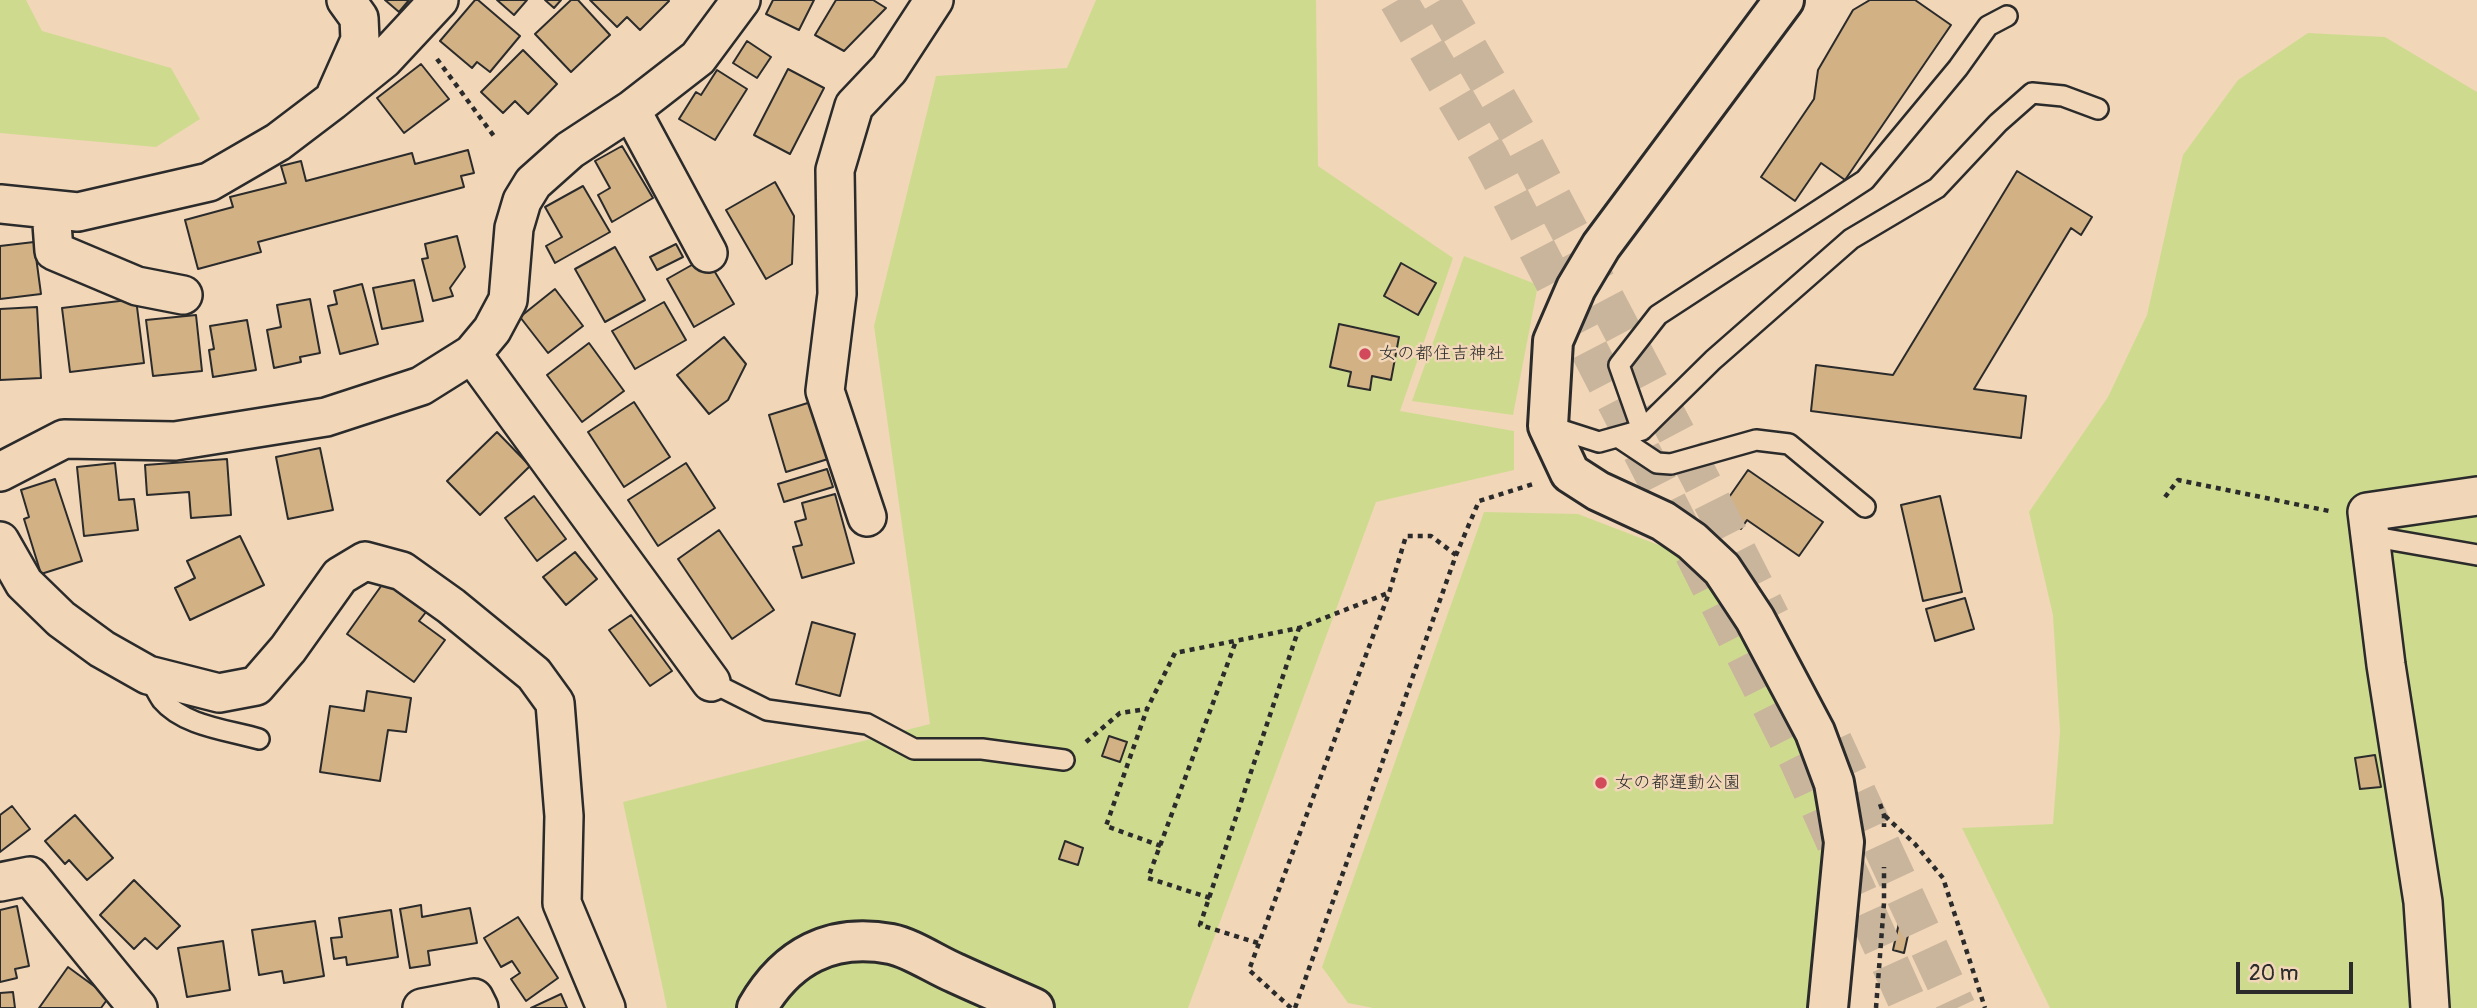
<!DOCTYPE html>
<meta charset="utf-8">
<style>
body{margin:0}
#map{position:relative;width:2477px;height:1008px;overflow:hidden;background:#f1d6b8;font-family:Pangolin,sans-serif}
canvas{display:block}
.scale{position:absolute;left:2236px;top:962px;width:117px;height:32px;box-sizing:border-box;border:4px solid #2b2b2b;border-top:0;padding-left:9px;font-size:21px;line-height:24px;white-space:nowrap;color:#2b2b2b;-webkit-text-stroke:5px #f1d6b8;paint-order:stroke}
</style>
<div id="map">
<canvas width="2477" height="1008"></canvas>
<div class="scale">20 m</div>
</div>
<script>
const c = document.querySelector('canvas').getContext('2d');
c.lineJoin = 'round';
function fill(path, color) { c.fillStyle = color; c.fill(path, 'evenodd'); }
function strokePath(path, color, width, dash) { c.strokeStyle = color; c.lineWidth = width; c.lineCap = dash ? 'butt' : 'round'; c.setLineDash(dash || []); c.stroke(path); }
function write(font, color, halo, rows, align = 'center') {
  c.font = font + ' Pangolin,"Klee One",sans-serif'; c.lineWidth = 5; c.setLineDash([]); c.textBaseline = 'middle'; c.strokeStyle = halo; c.fillStyle = color; for (const [text, x, y, turn = 0] of rows) {
    c.save(); c.translate(x, y); c.rotate((+turn || 0) * Math.PI / 180); c.textAlign = isNaN(turn) ? turn : align; if (halo) c.strokeText(text, 0, 0); c.fillText(text, 0, 0); c.restore();
  }
}
const green = new Path2D(`
 M0 0H26L42 31 171 68 200 119 156 147 0 133Z
 M1096 0H1316L1318 166 1453 258 1400 411 1514 431V470L1376 502 1188 1008H667L623 802 930 724 874 326 936 76 1067 68Z
 M2308 33 2385 37 2477 92V1008H2050L1962 828 2053 824 2060 731 2053 615 2029 512 2108 397 2147 315 2183 155 2238 80Z
 M1464 256 1538 285 1513 415 1412 401Z
 M1484 512 1578 514 1669 549 1733 605 1810 758 1821 807 1829 883 1814 1008H1373L1348 1003 1322 967Z`);
const building = new Path2D(`
 M385 0H409L399 12Z
 M475 0H478L520 36 490 72 477 62 472 68 440 41Z
 M497 0H527L514 15Z
 M545 0H561L554 8Z
 M571 0H578L610 35 571 72 535 34Z
 M590 0H668L669 1 640 30 627 17 617 27Z
 M773 0H814L799 30 766 14Z
 M836 0H873L886 8 844 51 815 35Z
 M1870 0H1915L1951 25 1845 180 1821 163 1795 201 1761 177 1814 99 1818 70 1853 10Z
 M747 41 771 57 757 78 733 63Z
 M523 50 557 84 528 114 515 101 503 113 481 92Z
 M421 64 449 99 404 133 377 98Z
 M788 69 824 88 790 154 754 135Z
 M717 70 747 89 715 140 679 119 696 92 701 95Z
 M622 146 653 198 612 222 598 195 610 188 595 161Z
 M468 150 474 173 461 176 464 187 258 242 261 252 198 269 185 220 233 207 230 197 286 183 281 166 301 161 306 181 412 153 415 164Z
 M2017 171 2092 217 2081 235 2071 228 1974 389 2026 396 2021 438 1811 411 1816 365 1893 375Z
 M775 182 794 216 792 264 766 279 726 210Z
 M583 186 610 232 555 263 546 246 562 237 545 207Z
 M457 236 465 267 450 288 453 296 433 301 422 259 428 258 425 244Z
 M34 242 41 294 0 299V246Z
 M676 244 683 257 657 270 650 257Z
 M615 247 645 300 605 322 575 269Z
 M706 257 734 304 694 327 667 279Z
 M1401 263 1436 283 1418 315 1384 296Z
 M414 280 423 321 382 329 373 288Z
 M362 284 378 344 340 354 328 306 337 304 334 291Z
 M555 289 583 326 548 353 520 317Z
 M136 299 144 363 70 372 62 308Z
 M310 299 320 353 300 357 301 362 274 368 267 330 281 327 277 305Z
 M664 302 686 340 635 369 612 331Z
 M37 307 41 378 0 380V309Z
 M196 315 202 371 153 376 146 320Z
 M247 320 256 370 213 377 209 350 214 349 210 326Z
 M1339 324 1399 337 1391 380 1372 376 1370 390 1348 386 1351 372 1330 367Z
 M724 337 746 364 728 400 709 414 677 375Z
 M589 343 624 391 582 422 547 375Z
 M634 402 670 457 624 487 588 432Z
 M811 402 828 459 786 472 769 415Z
 M497 432 530 466 480 515 447 481Z
 M320 448 333 510 288 519 276 457Z
 M227 459 231 515 191 518 189 492 147 495 145 465Z
 M115 463 119 500 134 499 138 530 84 536 77 467Z
 M686 463 715 508 658 546 628 500Z
 M827 469 833 487 784 502 778 484Z
 M1748 470 1823 522 1799 556 1747 520 1741 529 1718 513Z
 M55 479 82 561 41 574 24 519 29 517 21 490Z
 M835 494 854 563 802 578 793 547 802 545 795 522 806 519 802 503Z
 M534 496 566 539 537 561 505 518Z
 M1940 496 1962 592 1923 601 1901 505Z
 M719 530 774 610 732 639 678 559Z
 M240 536 264 585 190 620 175 588 195 578 187 561Z
 M575 552 597 579 566 605 543 577Z
 M384 582 426 612 419 621 445 640 414 682 347 634Z
 M1965 598 1974 629 1935 641 1926 609Z
 M631 615 672 671 650 686 609 630Z
 M812 622 855 634 840 696 796 684Z
 M367 691 411 698 406 732 388 730 380 781 320 772 330 706 364 711Z
 M1109 736 1127 742 1120 762 1102 756Z
 M2375 755 2381 787 2360 789 2355 758Z
 M12 806 30 829 0 852V815Z
 M75 815 113 858 87 880 69 860 65 864 45 841Z
 M1065 841 1083 848 1078 865 1059 859Z
 M134 880 180 926 157 949 145 938 134 949 100 915Z
 M421 905 422 917 470 908 477 943 428 951 430 965 410 968 400 909Z
 M17 906 29 966 15 969 17 978 0 982V910Z
 M391 910 398 957 347 965 346 957 334 959 331 938 342 937 339 918Z
 M518 917 558 978 526 1001 511 979 520 973 512 961 501 967 484 938Z
 M315 921 324 976 284 983 282 971 259 975 252 930Z
 M1899 923 1910 926 1904 953 1893 950Z
 M223 941 230 990 187 997 178 948Z
 M68 967 109 997 101 1008H39Z
 M13 992 15 1008H0V993Z
 M561 994 567 1008H531Z`);
const motorwayTunnel = new Path2D(`
 M1398 0 1488 154 1663 493 1798 760 1910 1008
 M1440 0 1521 139 1700 478 1771 618
 M1833 741 1957 1008`);
const path = new Path2D(`
 M437 59 496 139
 M2165 497 2178 480 2329 511
 M1086 742 1120 713 1147 709
 M1880 804 1884 815V827
 M1885 816 1915 844 1943 878 1985 1008
 M1161 846 1106 826 1147 709 1175 653 1299 628 1388 593
 M1210 898 1148 878 1236 641
 M1258 943 1200 925 1299 628
 M1291 1008 1249 970 1389 593 1406 536H1431L1456 555
 M1295 1008 1456 555 1479 501 1533 484
 M1876 1008 1884 903V867`);
const service = new Path2D(`
 M1549 426 1599 442 1642 430 1713 360 1851 239 1937 188 1998 123 2032 93 2063 96 2098 109
 M1642 430 1619 365 1658 315 1865 180 1958 68 1988 26 2007 16
 M1618 437 1657 463 1671 464 1756 440 1789 444 1865 507
 M2369 536 2477 555
 M148 676C153 683 157 693 162 700 184 726 228 730 259 739
 M711 682 767 710 867 724 914 749H982L1064 760`);
const minor = new Path2D(`
 M336 94 360 40 359 18 346 0
 M631 110 708 253
 M0 204 78 212 209 182 278 142 332 101 384 59 439 0
 M51 210 54 251 137 286 183 295
 M472 354 711 682
 M0 472 64 439 175 441 326 417 421 386 472 354 492 330 508 300 514 228 522 201 533 183 570 150 631 110 698 58 741 0
 M867 517 825 391 837 294 835 170 854 106 889 69 934 0
 M0 541 24 583 61 619 102 649 148 675 219 693 256 686 288 649 340 576 365 561 402 571 451 606 534 674 555 703 564 816 562 903 606 1008
 M0 882 30 876 138 1008
 M422 1008 474 998 479 1008
 M2430 1008 2423 902 2386 665 2367 512 2477 496`);
const tertiary = new Path2D(`
 M1784 0 1601 246 1576 288 1553 341 1548 426 1570 473 1598 491 1663 521 1692 541 1722 569 1755 619 1815 732 1834 783 1844 842 1828 1008
 M757 1008C787 956 831 933 891 944 911 948 936 965 955 973 981 985 1007 996 1034 1008`);
const markers = [
 [1365,354,7,"#d1495b"],
 [1601,783,7,"#d1495b"]
];
const poiNames = [
 ["女の都住吉神社",1379,354],
 ["女の都運動公園",1615,783]
];
fill(green, '#cedb8f');
fill(building, '#d2b185');
strokePath(building, '#2b2b2b', 2);
strokePath(motorwayTunnel, '#c9b49c', 38, [38, 19]);
strokePath(service, '#2b2b2b', 24);
strokePath(minor, '#2b2b2b', 42);
strokePath(tertiary, '#2b2b2b', 44);
strokePath(path, '#2b2b2b', 4.5, [5, 5]);
strokePath(service, '#f1d6b8', 19);
strokePath(minor, '#f1d6b8', 37);
strokePath(tertiary, '#f1d6b8', 38);
for (const [x, y, r, color] of markers) { const dot = new Path2D(); dot.arc(x, y, r, 0, 2 * Math.PI); c.fillStyle = color; c.fill(dot); strokePath(dot, '#f1d6b8', 2.5); }
write('18px', '#2b2b2b', '#f1d6b8', poiNames, 'left');
</script>
